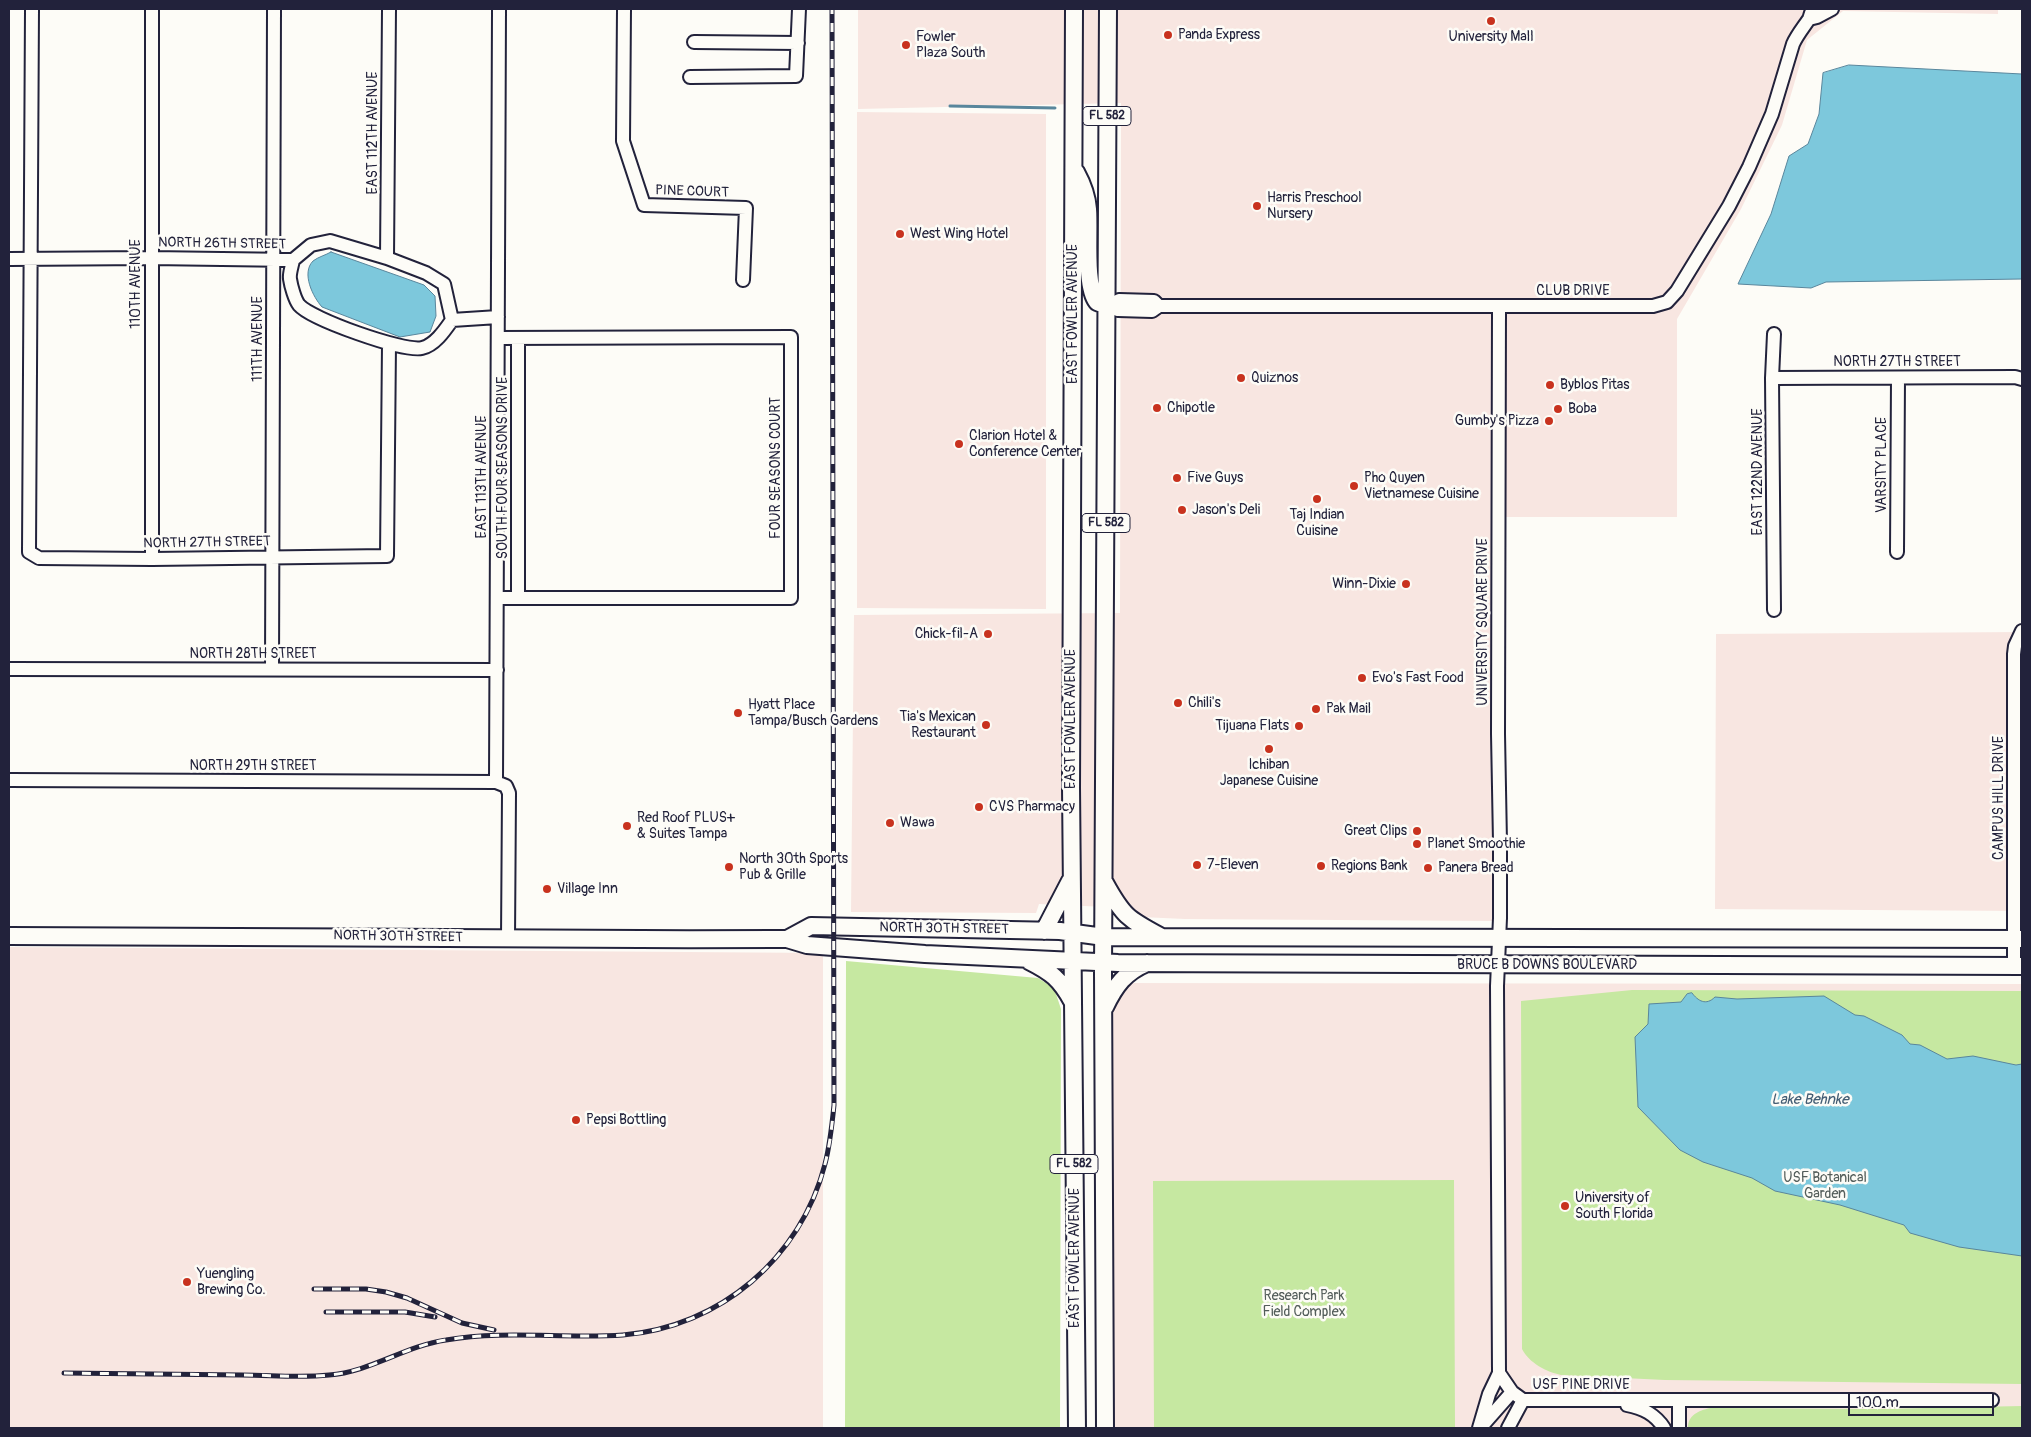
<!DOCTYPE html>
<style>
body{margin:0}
#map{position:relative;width:2031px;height:1437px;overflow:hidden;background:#fdfcf7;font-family:Pangolin,sans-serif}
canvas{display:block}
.frame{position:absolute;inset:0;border:10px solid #22223b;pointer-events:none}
.scale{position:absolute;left:1848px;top:1394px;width:146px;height:22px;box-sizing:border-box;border:2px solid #22223b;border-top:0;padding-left:6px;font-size:15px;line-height:18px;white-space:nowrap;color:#22223b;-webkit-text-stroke:4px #fdfcf7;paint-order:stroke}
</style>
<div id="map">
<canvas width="2031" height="1437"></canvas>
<div class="frame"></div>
<div class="scale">100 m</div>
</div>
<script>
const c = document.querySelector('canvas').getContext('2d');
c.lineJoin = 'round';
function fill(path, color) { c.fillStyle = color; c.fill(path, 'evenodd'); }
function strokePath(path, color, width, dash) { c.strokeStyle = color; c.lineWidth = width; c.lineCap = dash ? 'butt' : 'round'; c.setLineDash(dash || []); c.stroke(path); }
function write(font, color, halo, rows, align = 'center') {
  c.font = font + ' Pangolin,sans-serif'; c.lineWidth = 5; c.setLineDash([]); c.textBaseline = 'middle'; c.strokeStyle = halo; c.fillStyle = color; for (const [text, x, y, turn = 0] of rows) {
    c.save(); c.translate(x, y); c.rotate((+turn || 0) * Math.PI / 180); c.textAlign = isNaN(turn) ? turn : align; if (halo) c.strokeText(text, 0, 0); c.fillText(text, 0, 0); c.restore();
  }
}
const built = new Path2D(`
 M858 9H1998V14L1843 11 1807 40 1782 125 1741 209 1677 319V517H1492L1493 921 1185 919 1141 917 1129 908 1039 904 1036 913 851 912 854 615 1120 613 1121 103 858 109Z
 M857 112 1046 114V609L857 608Z
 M2022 632V911L1715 909 1716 634Z
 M9 947 823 953V1428H9Z
 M1108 983 2022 984V1428H1106Z`);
const green = new Path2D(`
 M846 961 1038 978 1054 988 1061 1009 1060 1428H845Z
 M1632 990 2022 991V1384L1665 1380 1561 1375C1547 1372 1529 1363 1522 1349L1521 1001Z
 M1454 1180 1455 1428H1154L1153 1181Z
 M2022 1406V1428H1688C1688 1415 1698 1411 1710 1408L1879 1409Z`);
const water = new Path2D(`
 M1849 65 2022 74V279L1826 282 1811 288 1738 284 1771 214 1789 156 1808 144 1819 114 1823 73Z
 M331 252 424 285 435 296 436 316 430 332 400 337 322 307C313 297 301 273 313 261 318 257 326 255 331 252Z
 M1692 993C1698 1001 1706 1006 1715 997L1737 999 1824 996 1855 1015 1864 1016 1902 1035 1910 1044 1920 1045 1947 1059 1973 1056 2016 1065 2022 1064V1256L1959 1247 1910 1233 1904 1225 1840 1205 1775 1191 1752 1178 1703 1162 1680 1150 1638 1107 1635 1037 1648 1024 1649 1004 1681 1002 1687 994Z`);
const stream = new Path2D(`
 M950 106 1055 108`);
const minor = new Path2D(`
 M32 9 29 552 39 558 152 559 387 556 389 344
 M152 9V559
 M624 9 623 141 644 205 746 208 743 280
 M1809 19 1817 17 1832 9
 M694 42 798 43
 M690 77 796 76 799 9
 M387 258 389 9
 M9 259 151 258 293 260 311 245 330 241 387 258 426 273 444 284 452 320
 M293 260C292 266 289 274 290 279 291 286 295 300 299 305 311 319 403 352 422 348 435 345 445 330 452 320L498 317
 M1107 306 1118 310 1152 311 1159 306H1653L1667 302 1677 291 1729 206 1749 167 1772 114 1793 44C1797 35 1803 28 1809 19 1811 15 1810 12 1814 9
 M1107 306 1119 300 1154 301 1159 306
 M1499 306 1498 734 1500 842V918L1497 986 1499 1373 1512 1392 1523 1400H1992
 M518 338V598
 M1772 378 2015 377 2022 379
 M1897 552 1898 378
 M497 598H791V337L498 338
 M1774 610 1772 378 1774 334
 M9 669 497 670
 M272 669 274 9
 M9 780 496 782 506 786 509 793 508 939
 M496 782 499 9
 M2014 966V654L2015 646 2022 631
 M1679 1400V1428
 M1627 1405C1643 1408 1655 1414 1664 1428
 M1482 1426 1512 1392
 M1479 1428 1489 1394 1499 1373
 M1508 1428 1523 1400`);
const major = new Path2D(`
 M1074 9 1071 787 1077 1428
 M1076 172C1082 183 1087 196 1088 209 1090 231 1084 285 1097 302L1107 306
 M1105 883C1123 916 1128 919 1160 936
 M1044 931 1070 881
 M9 936C264 936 519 940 774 939H787L807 945 925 954 1118 963 2022 966
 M787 939 811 926 1060 931 1104 937 2022 939
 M1029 961C1051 972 1060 979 1072 1001
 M1105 1007C1115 986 1125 972 1147 963
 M1105 1428 1103 972 1108 9`);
const rail = new Path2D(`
 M314 1289H366L386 1292 407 1298 462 1323 494 1330
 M326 1312H405L435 1317
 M64 1373C123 1374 183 1374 242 1375 271 1375 300 1378 329 1375 370 1372 405 1346 446 1340 505 1330 564 1339 623 1335 720 1327 801 1258 825 1164 830 1145 832 1125 834 1105L832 9`);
const markers = [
 [1491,21,5,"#c8321e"],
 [1168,35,5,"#c8321e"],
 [906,45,5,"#c8321e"],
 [1257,206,5,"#c8321e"],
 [900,234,5,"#c8321e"],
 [1241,378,5,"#c8321e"],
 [1550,385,5,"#c8321e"],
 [1157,408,5,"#c8321e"],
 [1558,409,5,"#c8321e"],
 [1549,421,5,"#c8321e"],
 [959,444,5,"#c8321e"],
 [1177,478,5,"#c8321e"],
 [1354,486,5,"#c8321e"],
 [1317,499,5,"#c8321e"],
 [1182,510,5,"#c8321e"],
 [1406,584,5,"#c8321e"],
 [988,634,5,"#c8321e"],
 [1362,678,5,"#c8321e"],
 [1178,703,5,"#c8321e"],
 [1316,709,5,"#c8321e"],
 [738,713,5,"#c8321e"],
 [986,725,5,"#c8321e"],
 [1299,726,5,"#c8321e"],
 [1269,749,5,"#c8321e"],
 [979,807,5,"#c8321e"],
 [890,823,5,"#c8321e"],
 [627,826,5,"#c8321e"],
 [1417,831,5,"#c8321e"],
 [1417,844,5,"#c8321e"],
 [1197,865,5,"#c8321e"],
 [1321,866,5,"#c8321e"],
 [729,867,5,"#c8321e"],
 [1428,868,5,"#c8321e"],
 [547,889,5,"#c8321e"],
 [576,1120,5,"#c8321e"],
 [1565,1206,5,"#c8321e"],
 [187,1282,5,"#c8321e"]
];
const shields = [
 [1107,116,48],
 [1106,523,48],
 [1074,1164,48]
];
const shieldNames = [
 ["FL 582",1107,116],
 ["FL 582",1106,523],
 ["FL 582",1074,1164]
];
const poiNames = [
 ["Panda Express",1178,35],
 ["Fowler",916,37],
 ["Plaza South",916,53],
 ["University Mall",1491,37,"center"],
 ["Harris Preschool",1267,198],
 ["Nursery",1267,214],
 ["West Wing Hotel",910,234],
 ["Quiznos",1251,378],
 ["Byblos Pitas",1560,385],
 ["Chipotle",1167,408],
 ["Boba",1568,409],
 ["Gumby's Pizza",1539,421,"right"],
 ["Clarion Hotel &",969,436],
 ["Conference Center",969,452],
 ["Five Guys",1187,478],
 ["Pho Quyen",1364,478],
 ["Vietnamese Cuisine",1364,494],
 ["Jason's Deli",1192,510],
 ["Taj Indian",1317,515,"center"],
 ["Cuisine",1317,531,"center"],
 ["Winn-Dixie",1396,584,"right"],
 ["Chick-fil-A",978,634,"right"],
 ["Evo's Fast Food",1372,678],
 ["Chili's",1188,703],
 ["Hyatt Place",748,705],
 ["Tampa/Busch Gardens",748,721],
 ["Pak Mail",1326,709],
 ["Tia's Mexican",976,717,"right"],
 ["Restaurant",976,733,"right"],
 ["Tijuana Flats",1289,726,"right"],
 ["Ichiban",1269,765,"center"],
 ["Japanese Cuisine",1269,781,"center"],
 ["CVS Pharmacy",989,807],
 ["Red Roof PLUS+",637,818],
 ["& Suites Tampa",637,834],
 ["Wawa",900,823],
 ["Great Clips",1407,831,"right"],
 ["Planet Smoothie",1427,844],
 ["North 30th Sports",739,859],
 ["Pub & Grille",739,875],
 ["7-Eleven",1207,865],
 ["Regions Bank",1331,866],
 ["Panera Bread",1438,868],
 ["Village Inn",557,889],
 ["Pepsi Bottling",586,1120],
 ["University of",1575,1198],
 ["South Florida",1575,1214],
 ["Yuengling",197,1274],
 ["Brewing Co.",197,1290]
];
const streetNames = [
 ["EAST 112TH AVENUE",373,133,-90],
 ["PINE COURT",692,192,2],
 ["NORTH 26TH STREET",222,244,1],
 ["110TH AVENUE",136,284,-90],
 ["CLUB DRIVE",1573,291],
 ["EAST FOWLER AVENUE",1073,314,-90],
 ["111TH AVENUE",258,339,-90],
 ["NORTH 27TH STREET",1897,362],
 ["VARSITY PLACE",1882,465,-90],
 ["SOUTH FOUR SEASONS DRIVE",503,468,-90],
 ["FOUR SEASONS COURT",776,468,-90],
 ["EAST 122ND AVENUE",1758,472,-90],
 ["EAST 113TH AVENUE",482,477,-90],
 ["NORTH 27TH STREET",207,543,-1],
 ["UNIVERSITY SQUARE DRIVE",1483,622,-90],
 ["NORTH 28TH STREET",253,654],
 ["EAST FOWLER AVENUE",1071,719,-90],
 ["NORTH 29TH STREET",253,766],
 ["CAMPUS HILL DRIVE",1999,798,-90],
 ["NORTH 30TH STREET",944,929,1],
 ["NORTH 30TH STREET",398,937,1],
 ["BRUCE B DOWNS BOULEVARD",1547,965],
 ["EAST FOWLER AVENUE",1075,1258,-90],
 ["USF PINE DRIVE",1581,1385]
];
const parkNames = [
 ["USF Botanical",1825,1178],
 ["Garden",1825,1194],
 ["Research Park",1304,1296],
 ["Field Complex",1304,1312]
];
const waterNames = [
 ["Lake Behnke",1810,1100]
];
fill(built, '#f8e6e1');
fill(green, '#c6e8a1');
fill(water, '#7dc8dc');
strokePath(water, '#59869c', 1);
strokePath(stream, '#59869c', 3);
strokePath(minor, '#22223b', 16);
strokePath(major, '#22223b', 20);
strokePath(minor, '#fdfcf7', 12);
strokePath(major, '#fdfcf7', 16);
strokePath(rail, '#22223b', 5);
strokePath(rail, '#fdfcf7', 3, [9]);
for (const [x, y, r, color] of markers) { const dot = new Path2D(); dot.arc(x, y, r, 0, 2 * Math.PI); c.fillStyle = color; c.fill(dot); strokePath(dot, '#fdfcf7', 2); }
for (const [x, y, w] of shields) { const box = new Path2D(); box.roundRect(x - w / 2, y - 9.5, w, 19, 4); c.fillStyle = '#fdfcf7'; c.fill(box); strokePath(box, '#22223b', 1); }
write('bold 12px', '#22223b', null, shieldNames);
write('14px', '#22223b', '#fdfcf7', poiNames, 'left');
write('14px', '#22223b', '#fdfcf7', streetNames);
write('14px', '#535d5a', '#fdfcf7', parkNames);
write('italic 15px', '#425c73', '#fdfcf7', waterNames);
</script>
